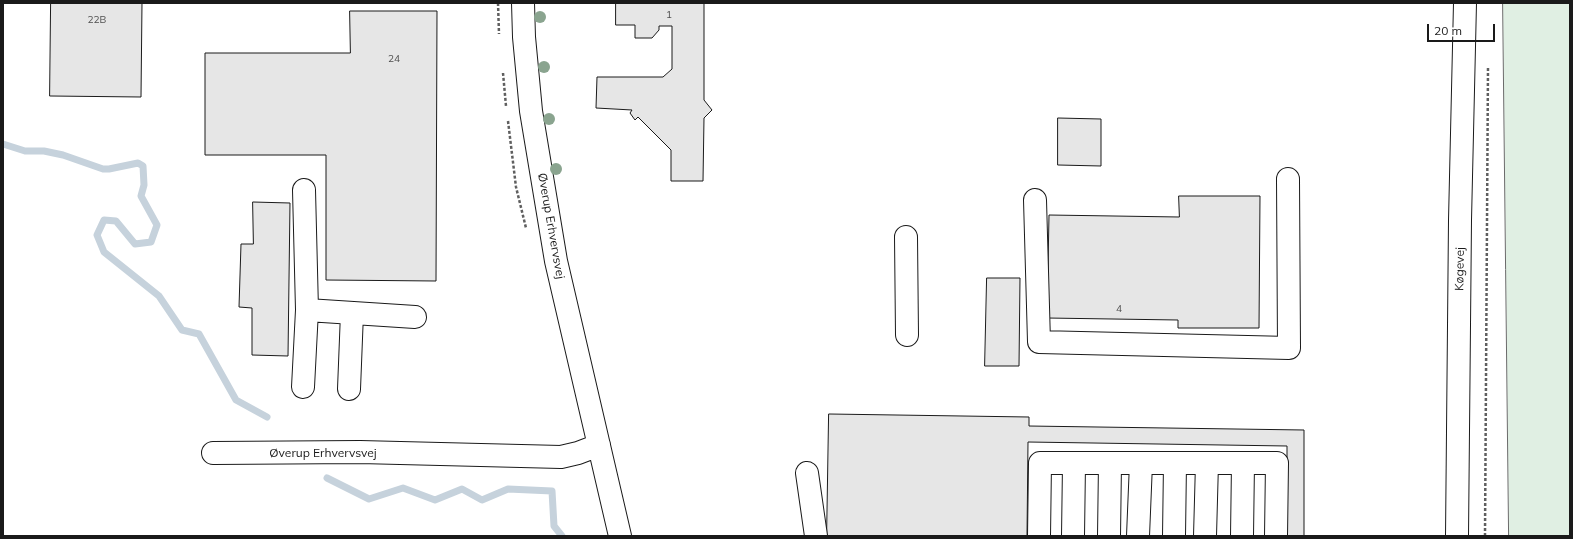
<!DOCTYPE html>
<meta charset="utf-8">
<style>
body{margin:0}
#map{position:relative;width:1573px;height:539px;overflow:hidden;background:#fff;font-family:Mulish,sans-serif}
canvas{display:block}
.frame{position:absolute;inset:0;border:4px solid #1a1a1a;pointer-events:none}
.scale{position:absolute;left:1427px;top:24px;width:68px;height:18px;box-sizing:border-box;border:2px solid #1a1a1a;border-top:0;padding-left:5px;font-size:12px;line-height:14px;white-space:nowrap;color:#1a1a1a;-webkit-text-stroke:3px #fff;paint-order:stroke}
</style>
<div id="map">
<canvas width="1573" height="539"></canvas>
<div class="frame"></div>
<div class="scale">20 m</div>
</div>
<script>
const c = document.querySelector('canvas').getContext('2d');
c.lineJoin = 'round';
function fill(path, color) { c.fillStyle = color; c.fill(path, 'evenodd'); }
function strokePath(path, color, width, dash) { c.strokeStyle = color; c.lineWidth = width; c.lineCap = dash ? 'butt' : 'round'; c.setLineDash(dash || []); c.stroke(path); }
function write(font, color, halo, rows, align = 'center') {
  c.font = font + ' Mulish,sans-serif'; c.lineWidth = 3; c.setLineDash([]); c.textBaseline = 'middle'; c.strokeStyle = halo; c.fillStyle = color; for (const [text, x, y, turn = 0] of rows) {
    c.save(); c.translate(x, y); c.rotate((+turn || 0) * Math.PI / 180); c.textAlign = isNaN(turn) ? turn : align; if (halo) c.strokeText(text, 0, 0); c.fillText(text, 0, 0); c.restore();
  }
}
const green = new Path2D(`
 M1503 3H1570V536H1509Z`);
const stream = new Path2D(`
 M3 144 25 151H44L63 155 103 169H109L138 163 143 166 144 185 141 196 157 225 151 242 135 244 116 221 104 220 97 235 104 252 159 296 182 330 199 334 236 400 267 417
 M327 478 369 499 403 488 435 500 462 489 482 500 508 489 552 491 554 526 562 536`);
const building = new Path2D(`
 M51 3H142L141 97 50 96Z
 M616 3H704V100L712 110 704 118 703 181H671V150L638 117 635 120 630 113 632 110 596 108 597 77H663L672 69V26H659V30L652 38H635V25H616Z
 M350 11H437L436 281 326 280V155H205V53H350Z
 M1058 118 1101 119V166L1058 165Z
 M1179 196H1260L1259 328H1178V320L1047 318 1049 215 1179 217Z
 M253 202 290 203 288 356 252 355V308L239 307 241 244H253Z
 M987 278H1020L1019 366H985Z
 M829 414 1029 417V426L1304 430V536H1287V446L1028 442 1027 536H827Z`);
const path = new Path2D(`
 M498 3 499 34
 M503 73 506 106
 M508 121 516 187 526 228
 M1485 536 1488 67`);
const minor = new Path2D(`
 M523 3 524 37 531 111 556 261 620 536
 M304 190 307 310 415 317
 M1035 200 1039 342 1289 348 1288 179
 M906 237 907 335
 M303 387 307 310
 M349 389 352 313
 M213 453 360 452 561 457 578 453 599 445
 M807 473 816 536
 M1039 536 1040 463H1277L1276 536
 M1073 536 1074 464
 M1109 536 1110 463
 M1138 536 1141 463
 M1174 536 1175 463
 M1205 536 1207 463
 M1242 536 1243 463
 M1457 536 1460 220 1465 3`);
const trees = [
 [540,17],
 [544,67],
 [549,119],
 [556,169]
];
const numberNames = [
 ["1",669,15],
 ["22B",97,20],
 ["24",394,59],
 ["4",1119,309]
];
const streetNames = [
 ["Øverup Erhvervsvej",551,226,80],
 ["Køgevej",1460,269,-89],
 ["Øverup Erhvervsvej",323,453]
];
fill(green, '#e0efe3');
strokePath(green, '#6a6a6a', 1);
strokePath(stream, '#c6d2dc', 7);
fill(building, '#e6e6e6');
strokePath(building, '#1a1a1a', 1);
strokePath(minor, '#1a1a1a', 24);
strokePath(path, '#5f5f5f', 2.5, [3, 2]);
strokePath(minor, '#fff', 22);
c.fillStyle = '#8aa48f';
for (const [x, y] of trees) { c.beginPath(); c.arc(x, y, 6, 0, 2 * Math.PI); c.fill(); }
write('10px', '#4d4d4d', null, numberNames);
write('12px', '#1a1a1a', '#fff', streetNames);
</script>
